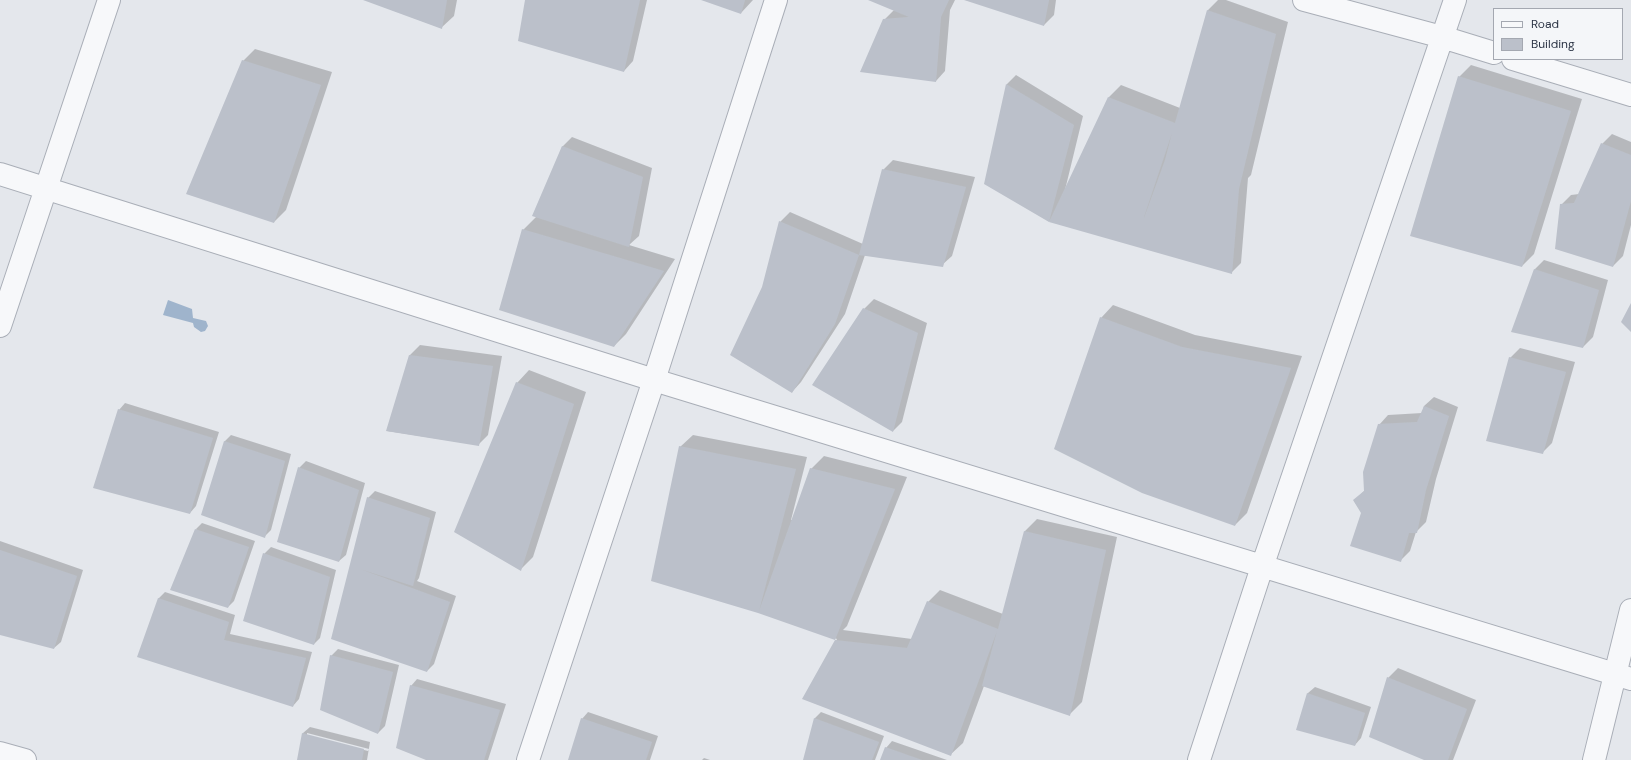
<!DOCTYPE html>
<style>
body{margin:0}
#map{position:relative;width:1631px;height:760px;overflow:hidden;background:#e4e7ec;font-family:"DM Sans",sans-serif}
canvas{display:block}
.legend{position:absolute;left:1493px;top:8px;width:130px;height:52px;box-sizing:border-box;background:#f4f6f9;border:1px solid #a4a8b1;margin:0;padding:5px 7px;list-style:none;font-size:12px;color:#2b3445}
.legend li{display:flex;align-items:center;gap:8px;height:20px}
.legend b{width:20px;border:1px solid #a4a8b1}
</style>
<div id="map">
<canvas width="1631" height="760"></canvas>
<ul class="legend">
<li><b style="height:5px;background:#f7f8fa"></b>Road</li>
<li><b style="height:11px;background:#bbc0ca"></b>Building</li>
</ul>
</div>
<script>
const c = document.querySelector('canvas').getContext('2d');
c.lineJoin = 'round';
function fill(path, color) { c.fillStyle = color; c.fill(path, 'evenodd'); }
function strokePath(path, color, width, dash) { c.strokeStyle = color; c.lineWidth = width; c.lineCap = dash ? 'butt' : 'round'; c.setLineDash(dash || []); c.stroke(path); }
const water = new Path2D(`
 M168 300 192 309 193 318 206 321 208 326 205 331 201 332 194 327 193 323 163 315Z`);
const shadow = new Path2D(`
 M365 0H457L454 16 441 28Z
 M526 0H647L633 61 624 71Z
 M703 0H753L741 13Z
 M871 0H955L950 10 945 71 936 81 884 20 894 10Z
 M966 0H1056L1054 15 1044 25Z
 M1218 0H1226L1288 22 1251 175 1248 178 1241 263 1231 273 1049 221 985 183 1007 84 1016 75 1083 116 1065 190 1109 97 1121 85 1180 108 1208 10Z
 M255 49 332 72 286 210 274 222 243 61Z
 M1471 65 1582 99 1534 254 1522 266 1459 77Z
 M1612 134 1631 142V225L1623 256 1613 266 1561 205 1571 195 1579 194 1602 144Z
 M572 137 652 168 639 236 629 245 675 259 626 334 614 346 523 230 537 216 562 147Z
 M893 160 975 177 952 256 942 265 865 255 845 314 801 382 792 392 763 287 780 222 790 212 863 244 883 170Z
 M1544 260 1608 280 1593 337 1583 347 1534 270Z
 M874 299 927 323 902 422 893 431 864 309Z
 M1113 305 1195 335 1302 356 1247 513 1235 525 1101 318Z
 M420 345 502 356 488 435 478 445 387 431 410 355Z
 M1520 348 1575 362 1552 443 1542 453 1510 358Z
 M529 370 586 392 533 557 521 569 517 383Z
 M1434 397 1458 407 1436 479 1426 522 1416 532 1410 551 1400 561 1362 513 1354 501 1365 490 1379 425 1388 415 1422 413 1424 406Z
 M125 403 219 432 196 506 190 513 119 410Z
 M231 435 291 454 271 530 265 536 224 442Z
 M693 435 807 457 791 520H793L811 469 824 456 907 477 847 626 843 630 912 639 928 602 940 590 1003 614 1025 531 1037 519 1117 537 1082 702 1070 714 984 686 963 743 950 755 804 698 837 639 758 612 680 447Z
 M306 461 365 483 346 555 339 561 299 468Z
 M375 491 436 512 419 578 417 581 456 596 434 664 427 671 332 638 368 498Z
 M202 523 255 541 234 601 228 607 196 529Z
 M0 541 83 570 61 642 54 648 0 634Z
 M271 547 336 570 320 638 314 644 264 554Z
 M165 592 235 615 230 634 312 652 299 699 293 706 158 599Z
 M338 649 399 665 385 726 378 733 331 656Z
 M1398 668 1476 700 1453 760H1427L1388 678Z
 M417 679 506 704 488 760H429L411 686Z
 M1315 687 1371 707 1361 738 1355 745 1298 729 1308 693Z
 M588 712 658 736 650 760H569L582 719Z
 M821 712 884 736 875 760H804L815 718Z
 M310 727 370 742 367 760H298L303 733ZM307 733 369 749 368 751 307 735Z
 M892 741 947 760H881L886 748Z
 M704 758 710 760H702Z`);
const building = new Path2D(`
 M363 0H447L442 29Z
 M525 0H640L624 72 518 41Z
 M701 0H745L741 14Z
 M868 0H949L941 17 936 82 860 72 883 19 909 17Z
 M964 0H1049L1044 26Z
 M1207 10 1276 34 1239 189 1232 274 1049 222 984 184 1006 84 1074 125 1049 222 1108 97 1175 123ZM1172 133 1165 160 1144 218V217Z
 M242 60 321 85 274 223 186 194Z
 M1458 76 1571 111 1522 267 1410 236Z
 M1601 143 1631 155V201L1613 267 1555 249 1560 204 1574 203Z
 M562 146 643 177 629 247 532 216Z
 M882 169 966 187 943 267 859 255 835 324 792 393 730 355 762 287 779 221 859 255Z
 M522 229 664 271 614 347 499 310Z
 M1534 269 1599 290 1583 348 1511 332Z
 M1631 303V332L1621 322Z
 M863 308 918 333 893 432 812 385Z
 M1100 317 1182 347 1291 368 1235 526 1142 493 1054 449Z
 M409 355 493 366 479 446 386 431Z
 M1509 357 1566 372 1543 454 1486 441Z
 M516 382 574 404 521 571 454 532Z
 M1424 406 1449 416 1426 490 1417 533H1409L1401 562 1350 546 1361 513 1353 500 1364 491 1363 472 1378 424 1417 422Z
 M118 409 213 438 190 514 93 488Z
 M224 441 285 461 265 538 201 515Z
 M679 446 796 469 759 611 810 468 895 489 835 640 758 613 651 581Z
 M298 467 359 490 339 562 277 542Z
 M367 497 430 518 413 586 360 569 450 602 427 672 331 639Z
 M195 529 249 547 228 608 170 590Z
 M1024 531 1106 550 1070 716 982 686 997 631 951 756 802 699 835 640 907 648 927 601 998 629Z
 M0 550 77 576 54 649 0 635Z
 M263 553 330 577 314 645 243 621Z
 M158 598 229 622 224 640 306 658 293 707 137 657Z
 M330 655 393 672 378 734 320 710Z
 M1387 677 1467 709 1448 760H1424L1369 737Z
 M410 685 500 710 484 760H426L396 748Z
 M1307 693 1365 713 1355 746 1296 730Z
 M581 718 652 742 646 760H568Z
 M814 718 879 742 872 760H803Z
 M302 733 364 749 362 760H297Z
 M885 747 922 760H880Z`);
const minor = new Path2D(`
 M1304 0 1442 37 1494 53
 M1513 59 1631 95
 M0 174 654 380 1631 679
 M0 326 109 0
 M0 753 25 760
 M528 760 654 380 776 0
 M1199 760 1262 567 1455 0
 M1594 760 1631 610`);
fill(water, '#9fb4cc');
fill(shadow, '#0003');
fill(building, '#bbc0ca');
strokePath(minor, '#a9aeb7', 24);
strokePath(minor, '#f7f8fa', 22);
</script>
